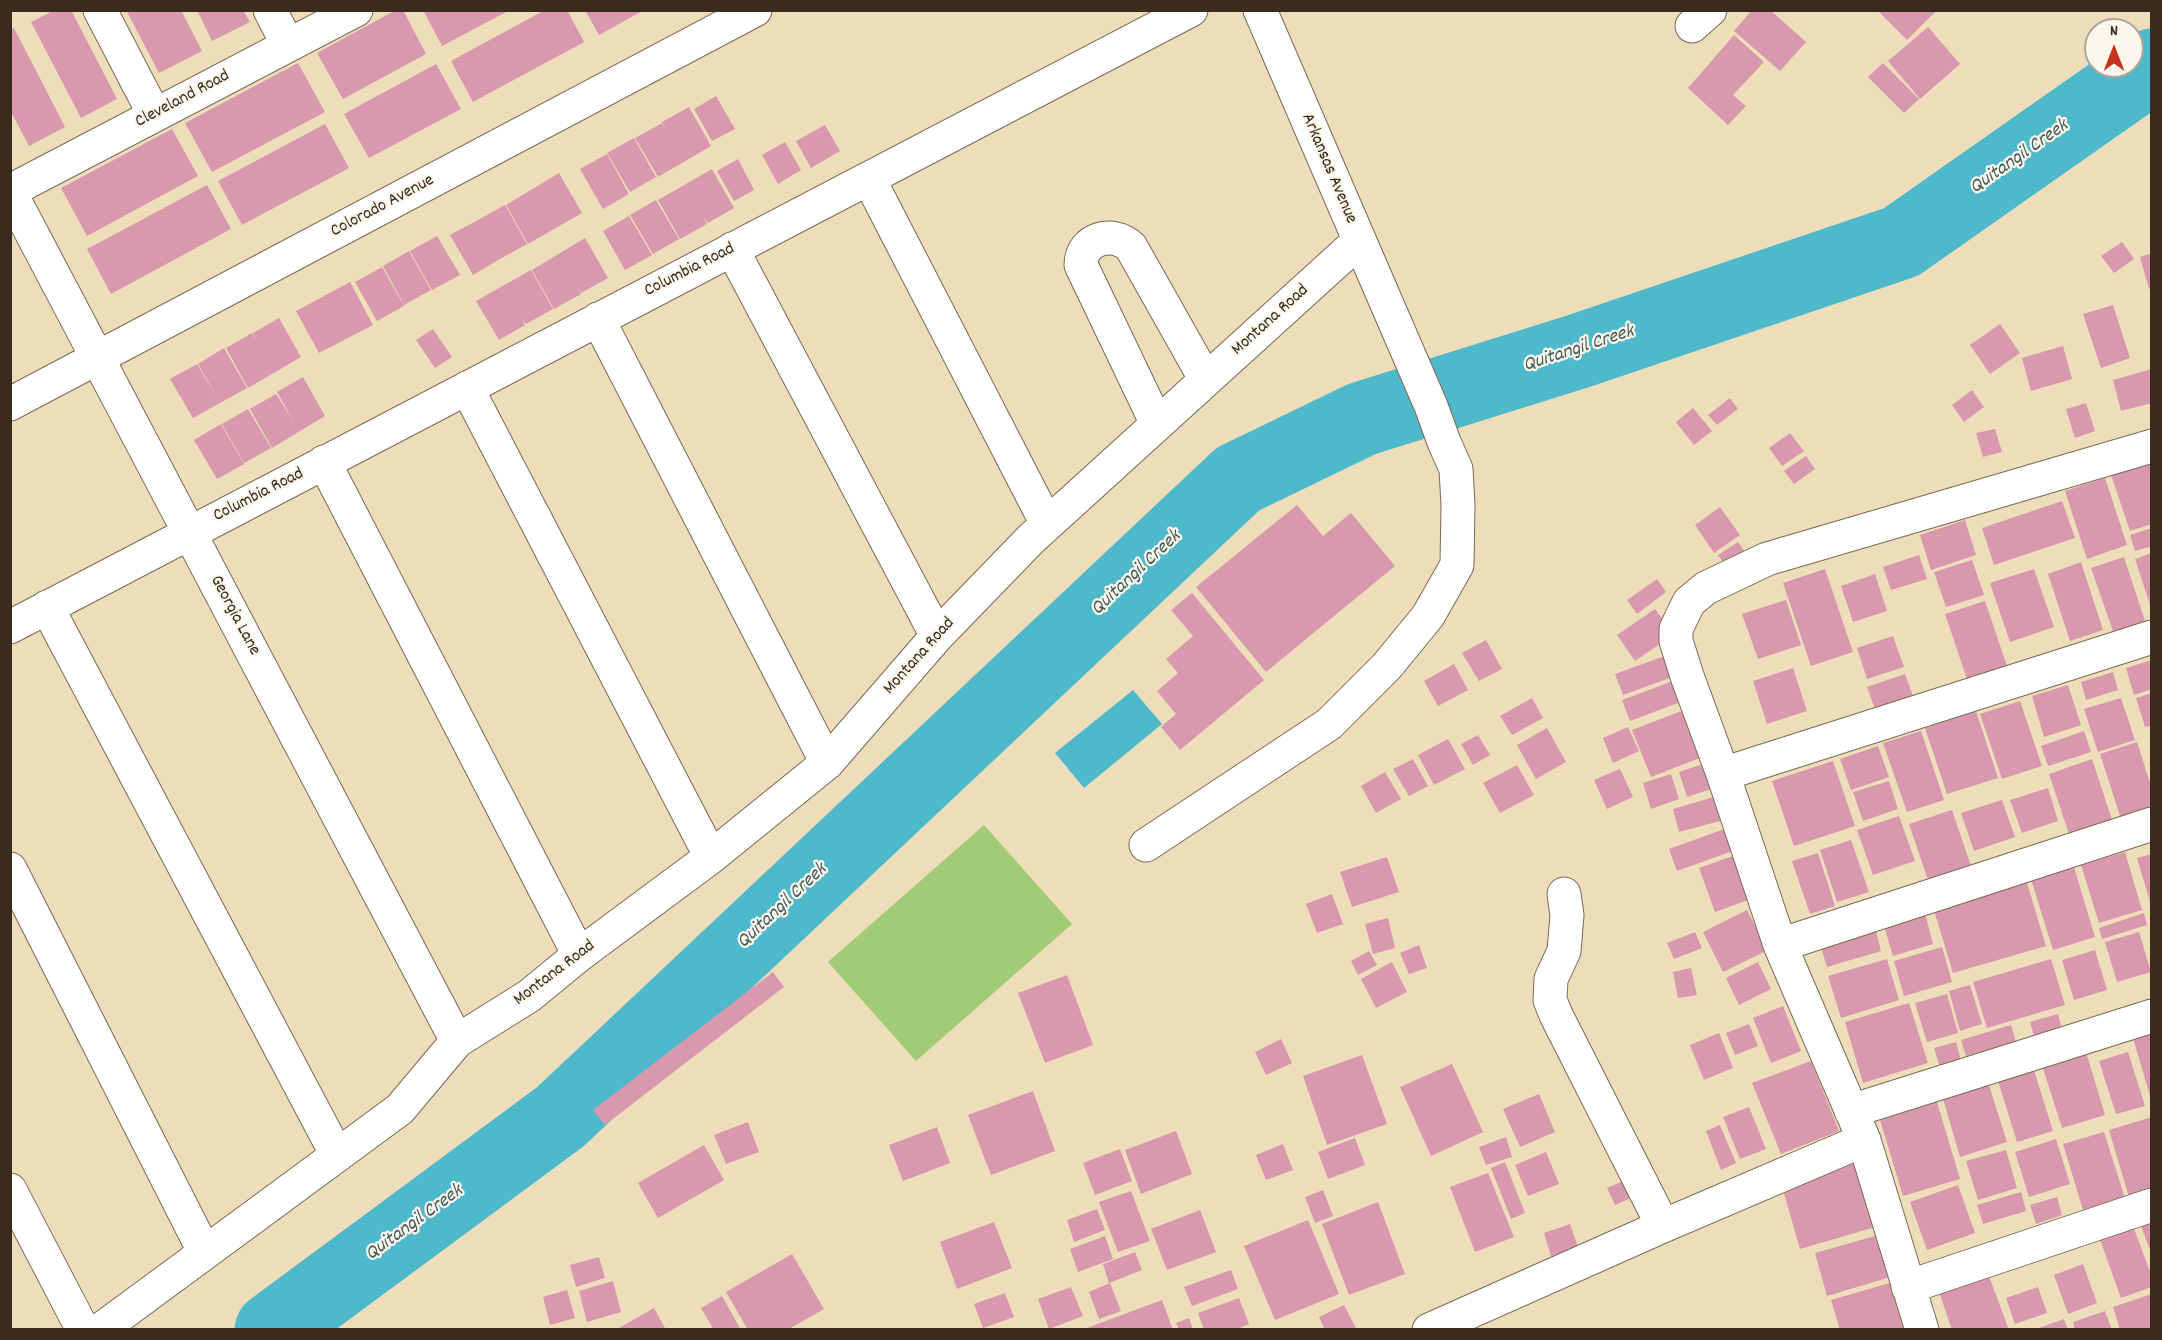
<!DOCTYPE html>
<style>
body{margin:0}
#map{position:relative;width:2162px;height:1340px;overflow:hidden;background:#eeddba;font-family:Dekko,sans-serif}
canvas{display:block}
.frame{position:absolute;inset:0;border:12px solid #3b2a1e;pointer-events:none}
.north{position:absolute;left:2084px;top:18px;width:60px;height:60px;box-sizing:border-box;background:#fbf7ec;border:2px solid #aea59a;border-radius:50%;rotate:0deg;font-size:16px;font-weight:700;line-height:24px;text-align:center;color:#3b2a1e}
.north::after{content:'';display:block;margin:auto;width:21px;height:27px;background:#c8321e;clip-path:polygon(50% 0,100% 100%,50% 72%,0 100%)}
</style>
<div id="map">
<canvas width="2162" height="1340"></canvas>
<div class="frame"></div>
<div class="north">N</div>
</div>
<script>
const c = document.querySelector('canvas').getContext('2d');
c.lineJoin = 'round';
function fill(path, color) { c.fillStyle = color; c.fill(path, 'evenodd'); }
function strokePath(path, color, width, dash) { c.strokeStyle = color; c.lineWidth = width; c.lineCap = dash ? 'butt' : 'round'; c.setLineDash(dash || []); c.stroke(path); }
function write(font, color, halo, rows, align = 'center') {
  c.font = font + ' Dekko,sans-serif'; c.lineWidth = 4.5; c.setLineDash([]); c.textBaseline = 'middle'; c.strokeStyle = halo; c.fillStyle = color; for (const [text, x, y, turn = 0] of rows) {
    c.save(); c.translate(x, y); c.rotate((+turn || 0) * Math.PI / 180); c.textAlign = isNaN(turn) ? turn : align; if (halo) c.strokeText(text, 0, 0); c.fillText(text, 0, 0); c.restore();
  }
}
const green = new Path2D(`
 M984 825 1072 924 916 1061 828 962Z`);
const water = new Path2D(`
 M1133 690 1162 724 1084 788 1055 753Z`);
const river = new Path2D(`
 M272 1330 560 1117 1238 479 1362 419 1579 351 1901 242 2152 66`);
const building = new Path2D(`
 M55 10H71L117 99 81 118 31 22Z
 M126 10H181L202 51 159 73Z
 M197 10H243L250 22 212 41Z
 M396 10H403L426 54 343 99 317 53Z
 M423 10H510L442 46Z
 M545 10H567L584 42 473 102 451 61Z
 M585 10H644L599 35Z
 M1752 10H1770L1806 42 1780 71 1734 31Z
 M1877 10H1937L1907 40Z
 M1928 27 1960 64 1920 99 1888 61Z
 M14 28 65 127 29 146 10 110V30Z
 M1734 35 1764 62 1733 95 1746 106 1728 125 1688 88Z
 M298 63 325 112 212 172 185 123Z
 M1883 63 1919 99 1904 113 1868 77Z
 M436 64 461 109 369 158 344 114Z
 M716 96 735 129 712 141 694 109Z
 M689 107 711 146 658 177 635 138 662 123 666 129 662 122Z
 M325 124 349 168 242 225 218 181Z
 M825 125 840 151 811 168 796 141Z
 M172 129 198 176 87 236 61 188Z
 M634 138 656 177 630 192 607 153Z
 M785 142 801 170 778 184 762 155Z
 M607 154 629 194 603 209 580 169Z
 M738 159 754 190 734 201 717 171Z
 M712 169 734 208 708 223 703 217 707 224 680 239 658 200Z
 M559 173 582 213 528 244 506 205Z
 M207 185 231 229 111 294 87 249Z
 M656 200 679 239 653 254 630 215Z
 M505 205 527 244 500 259 478 220Z
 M629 216 652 255 625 270 603 231Z
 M478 220 500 259 473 275 450 235Z
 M437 236 460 275 432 290 410 251Z
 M585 238 608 278 581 293 576 285 581 294 554 309 532 270Z
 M2122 242 2134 259 2114 273 2101 256Z
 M409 251 431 290 404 305 383 266Z
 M2152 253V288L2149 289 2140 257Z
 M382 267 404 306 377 321 355 282Z
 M531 270 553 309 526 324 522 318 525 325 499 340 476 301Z
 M350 282 373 325 319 353 296 311Z
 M2113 305 2130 358 2101 368 2083 314Z
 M279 318 301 357 248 388 226 348 252 333 257 340 253 333Z
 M2000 324 2020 353 1990 374 1970 345Z
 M433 329 452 357 435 368 416 340Z
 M2063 346 2072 379 2031 391 2022 358Z
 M224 348 247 388 220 403 198 364Z
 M197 364 220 403 193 418 170 379Z
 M2152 369V403L2121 411 2113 380Z
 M303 377 325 416 272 448 250 409 276 394 294 422 277 392Z
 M1972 390 1984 407 1964 422 1952 405Z
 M1730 398 1738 409 1717 425 1708 415Z
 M2086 403 2095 431 2075 438 2066 409Z
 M1693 408 1712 431 1694 445 1676 422Z
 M248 409 271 448 244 463 222 424Z
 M221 424 244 464 217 479 194 440Z
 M1995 429 2002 452 1983 457 1976 433Z
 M1790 433 1804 451 1782 466 1769 448Z
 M2147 453 2152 468V524L2130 531 2108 466Z
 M1806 456 1815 469 1794 484 1784 471Z
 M2105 478 2127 545 2087 559 2065 491Z
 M2062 501 2075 538 1994 565 1982 528Z
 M1297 505 1323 536 1351 513 1395 566 1266 672 1196 587Z
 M1720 507 1740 535 1714 553 1695 525Z
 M1965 520 1976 555 1931 570 1920 535Z
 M2152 528V546L2135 551 2130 535Z
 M1738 542 1745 552 1726 566 1718 555Z
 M2152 553V608H2151L2135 559Z
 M1919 555 1927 579 1891 590 1883 567Z
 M2124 557 2146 624 2114 634 2091 568Z
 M1972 560 1984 595 1946 607 1934 572Z
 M2081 562 2103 630 2070 641 2048 574Z
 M1825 569 1853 652 1811 666 1783 583Z
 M2034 569 2054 627 2010 642 1990 583Z
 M1875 574 1887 611 1853 622 1841 586Z
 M1657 579 1666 592 1637 614 1627 600Z
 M1192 593 1264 680 1180 750 1161 727 1176 714 1157 691 1178 673 1166 659 1193 636 1171 610Z
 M1786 600 1801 645 1758 659 1742 614Z
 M1985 601 2007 666 1967 679 1945 614Z
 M1655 609 1674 634 1635 661 1617 635Z
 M1893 636 1904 667 1867 679 1857 648Z
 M1486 640 1502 669 1479 681 1462 653Z
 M1673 653 1681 674 1623 695 1615 674Z
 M2152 660V689L2134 695 2126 668Z
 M1454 664 1468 690 1438 706 1424 681Z
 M1793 668 1807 711 1767 724 1753 681Z
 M2113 672 2118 690 2086 700 2081 682Z
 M1905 674 1913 696 1875 709 1867 687Z
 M1678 679 1686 700 1630 721 1622 700Z
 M2068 685 2081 725 2044 737 2032 696Z
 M2152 693V725L2145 727 2136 698Z
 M1532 698 1543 718 1512 735 1500 716Z
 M2121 698 2135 740 2098 752 2084 709Z
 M2020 701 2042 766 2002 779 1980 714Z
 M1692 707 1710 754 1651 777 1632 730Z
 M1976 711 1998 778 1947 794 1925 728Z
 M1628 727 1639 751 1613 763 1603 738Z
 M1547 728 1566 762 1536 779 1517 745Z
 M1921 731 1944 800 1907 812 1883 743Z
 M2084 731 2091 752 2048 766 2041 746Z
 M1478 735 1490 755 1473 765 1461 744Z
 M1448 739 1465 769 1434 785 1418 755Z
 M2137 742 2152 789V809L2121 819 2100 754Z
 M1878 746 1889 777 1851 790 1840 759Z
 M1413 759 1428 786 1409 796 1393 769Z
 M2092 759 2114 826 2071 840 2049 774Z
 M1833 761 1855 826 1794 846 1772 781Z
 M1703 764 1711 789 1687 797 1679 772Z
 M1517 765 1534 795 1500 813 1483 783Z
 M1620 769 1633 797 1607 809 1594 780Z
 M1385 772 1401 799 1376 813 1361 786Z
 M1671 774 1679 799 1651 809 1643 783Z
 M1889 781 1898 809 1863 821 1853 792Z
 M2048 788 2058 821 2022 833 2010 800Z
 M1714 797 1720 821 1679 832 1673 809Z
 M2002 800 2015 837 1974 851 1961 813Z
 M1952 810 1972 869 1929 883 1909 824Z
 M1899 816 1915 861 1873 875 1857 830Z
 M1730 827 1738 849 1677 871 1669 849Z
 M1851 840 1869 892 1837 902 1820 850Z
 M1744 852 1759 896 1715 912 1699 868Z
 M2125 852 2142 910 2099 923 2081 865Z
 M1818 853 1835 906 1810 914 1792 861Z
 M2152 854V905H2151L2137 858Z
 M1387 857 1399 892 1352 907 1340 872Z
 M2073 864 2095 937 2053 950 2030 876Z
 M2026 880 2046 946 1953 973 1933 907Z
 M1332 894 1343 924 1317 933 1306 904Z
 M1747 910 1768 950 1723 972 1703 932Z
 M1925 913 1933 944 1893 956 1884 926Z
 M2144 913 2147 925 2102 939 2099 928Z
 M1388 918 1395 948 1373 954 1365 924Z
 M1875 927 1881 951 1827 967 1820 944Z
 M1695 932 1702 948 1674 959 1667 943Z
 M2139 932 2151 972 2117 982 2105 942Z
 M1419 945 1427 968 1409 974 1400 953Z
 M1942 947 1952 982 1904 996 1894 961Z
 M2095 950 2107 990 2074 1000 2062 960Z
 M1369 951 1377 965 1358 975 1351 961Z
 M1887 959 1899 1000 1841 1018 1828 976Z
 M2051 959 2065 1005 1987 1028 1973 982Z
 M1392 962 1407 992 1376 1008 1361 979Z
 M1758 962 1771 989 1739 1005 1726 978Z
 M1691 968 1697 995 1678 998 1673 972Z
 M773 972 784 987 605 1125 593 1110Z
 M1067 975 1093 1045 1045 1063 1018 993Z
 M1970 985 1982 1024 1960 1031 1949 991Z
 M1947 994 1958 1033 1927 1042 1915 1003Z
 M1909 1003 1928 1063 1863 1083 1845 1022Z
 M1783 1006 1801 1051 1771 1063 1753 1018Z
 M2058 1014 2064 1037 2037 1046 2030 1022Z
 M1749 1024 1758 1046 1735 1055 1726 1033Z
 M2011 1025 2016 1042 1966 1056 1961 1040Z
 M2152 1032V1099H2151L2133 1038Z
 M1719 1033 1733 1068 1704 1080 1690 1045Z
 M1281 1039 1292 1063 1266 1075 1255 1052Z
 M1956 1042 1964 1071 1943 1077 1934 1048Z
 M2086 1052 2105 1115 2062 1128 2042 1065Z
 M2128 1052 2145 1106 2116 1114 2099 1061Z
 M1362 1055 1387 1124 1327 1145 1303 1076Z
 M1811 1061 1839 1131 1781 1154 1752 1083Z
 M1452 1064 1483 1132 1431 1156 1400 1087Z
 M2034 1070 2053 1131 2017 1142 1998 1081Z
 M1989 1085 2007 1142 1960 1157 1943 1099Z
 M1033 1091 1055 1151 991 1175 968 1115Z
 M1539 1094 1555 1132 1520 1147 1503 1109Z
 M1937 1102 1960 1179 1903 1196 1880 1120Z
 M1749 1107 1766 1149 1740 1159 1723 1117Z
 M2152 1117V1190L2129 1197 2109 1130Z
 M748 1122 759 1152 726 1164 714 1135Z
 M1720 1125 1736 1163 1721 1170 1706 1131Z
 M937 1127 950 1163 903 1181 889 1145Z
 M1176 1131 1192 1174 1141 1194 1125 1150Z
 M2104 1132 2125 1198 2083 1210 2063 1144Z
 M1506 1137 1512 1157 1486 1165 1479 1147Z
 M1355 1138 1365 1165 1328 1179 1318 1152Z
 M2056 1139 2070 1184 2029 1197 2015 1152Z
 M1283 1144 1293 1170 1266 1180 1256 1155Z
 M704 1145 724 1180 658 1218 638 1183Z
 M1120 1149 1132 1181 1095 1195 1083 1163Z
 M2006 1150 2017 1188 1978 1200 1966 1161Z
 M1546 1152 1559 1184 1528 1196 1515 1165Z
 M1859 1161 1879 1226 1800 1249 1781 1183Z
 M1505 1162 1525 1213 1511 1219 1491 1168Z
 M1488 1173 1514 1237 1475 1252 1450 1187Z
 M1630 1178 1638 1195 1615 1205 1607 1188Z
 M1958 1185 1975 1233 1927 1250 1910 1202Z
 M1323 1190 1333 1216 1315 1223 1305 1197Z
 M1131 1191 1150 1241 1118 1252 1099 1202Z
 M2021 1192 2026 1211 1983 1224 1977 1205Z
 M2057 1197 2062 1215 2036 1224 2030 1205Z
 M1378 1202 1405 1274 1349 1295 1322 1224Z
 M1097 1209 1105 1230 1074 1242 1067 1220Z
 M1200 1210 1216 1252 1167 1270 1151 1229Z
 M1308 1220 1339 1294 1275 1320 1244 1246Z
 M2152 1220V1255L2140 1224Z
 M994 1222 1012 1268 957 1289 940 1242Z
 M1570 1224 1578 1247 1551 1256 1544 1233Z
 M2133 1226 2152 1277V1287L2121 1298 2099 1237Z
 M1882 1234 1894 1276 1827 1296 1815 1253Z
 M1105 1236 1113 1259 1078 1272 1070 1249Z
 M1135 1252 1142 1270 1109 1283 1103 1264Z
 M792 1254 824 1309 787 1330H748L726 1292Z
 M599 1257 605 1278 576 1287 570 1265Z
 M2083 1264 2097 1303 2068 1314 2054 1275Z
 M1986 1268 2009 1330H1952L1937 1286Z
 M1231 1270 1238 1289 1192 1306 1184 1287Z
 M1900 1280 1914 1330H1840L1831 1300Z
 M613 1281 621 1312 587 1322 579 1291Z
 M1110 1283 1121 1311 1099 1319 1089 1292Z
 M1071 1287 1083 1316 1049 1329 1038 1299Z
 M2038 1287 2047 1313 2015 1324 2006 1298Z
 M567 1290 575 1318 550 1325 543 1297Z
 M1005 1293 1014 1317 983 1328 974 1304Z
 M2152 1294V1330H2120L2113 1307Z
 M722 1296 741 1330H714L701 1308Z
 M1239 1298 1249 1324 1235 1330H1204L1198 1313Z
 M1162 1300 1173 1330H1087V1328Z
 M1344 1305 1357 1330H1325L1319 1317Z
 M654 1308 666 1330H620L619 1328Z
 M2105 1311 2112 1330H2075L2073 1322Z
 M1189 1318 1193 1330H1179L1176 1323Z
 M2064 1319 2068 1330H2036V1329Z`);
const minor = new Path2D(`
 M100 10 154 114
 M270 10 288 45
 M1692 26 1710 10
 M869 179 1047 524
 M10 191 356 10
 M10 192 457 1041
 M732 249 937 636
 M598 319 827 763
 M467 388 711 857
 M10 404 755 10
 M1157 424 1081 265C1081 238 1113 230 1131 247L1206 380
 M324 462 579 955
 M47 607 337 1155
 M10 627 1191 10
 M1723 774 2152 637
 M1146 845 1329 724 1387 666 1428 616 1457 565 1458 505 1456 469 1444 442 1431 406 1260 10
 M10 869 204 1251
 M1564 894 1567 915 1564 951 1551 979 1550 1000 1556 1015 1663 1226
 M1780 945 2152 824
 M1851 1111 2152 1016
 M10 1190 83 1330
 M1908 1287 2152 1205
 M100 1330 400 1109 457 1041 529 996 579 955 711 857 827 763 937 636 1031 539 1359 241
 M1429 1330 1663 1226 1864 1140
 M1922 1330 1864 1140 1780 945 1723 774 1687 676 1676 641V629L1689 602 1706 588 1767 559 2152 446`);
const streetNames = [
 ["Cleveland Road",183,100,-28],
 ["Arkansas Avenue",1328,169,67],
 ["Colorado Avenue",383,207,-28],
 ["Columbia Road",690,271,-27],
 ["Montana Road",1271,321,-42],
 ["Columbia Road",259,496,-27],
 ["Georgia Lane",234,616,62],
 ["Montana Road",920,657,-48],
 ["Montana Road",555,974,-37]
];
const waterNames = [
 ["Quitangil Creek",2020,158,-35],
 ["Quitangil Creek",1579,350,-18],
 ["Quitangil Creek",1137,574,-43],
 ["Quitangil Creek",783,907,-43],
 ["Quitangil Creek",415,1224,-36]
];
fill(green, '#a2cb76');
fill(water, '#4fb9cc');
strokePath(river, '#4fb9cc', 75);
fill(building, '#d898ae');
strokePath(minor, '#7a6955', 35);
strokePath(minor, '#fff', 33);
write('18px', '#3b2a1e', '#fbf7ec', streetNames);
write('italic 20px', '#425c5b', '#fbf7ec', waterNames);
</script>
